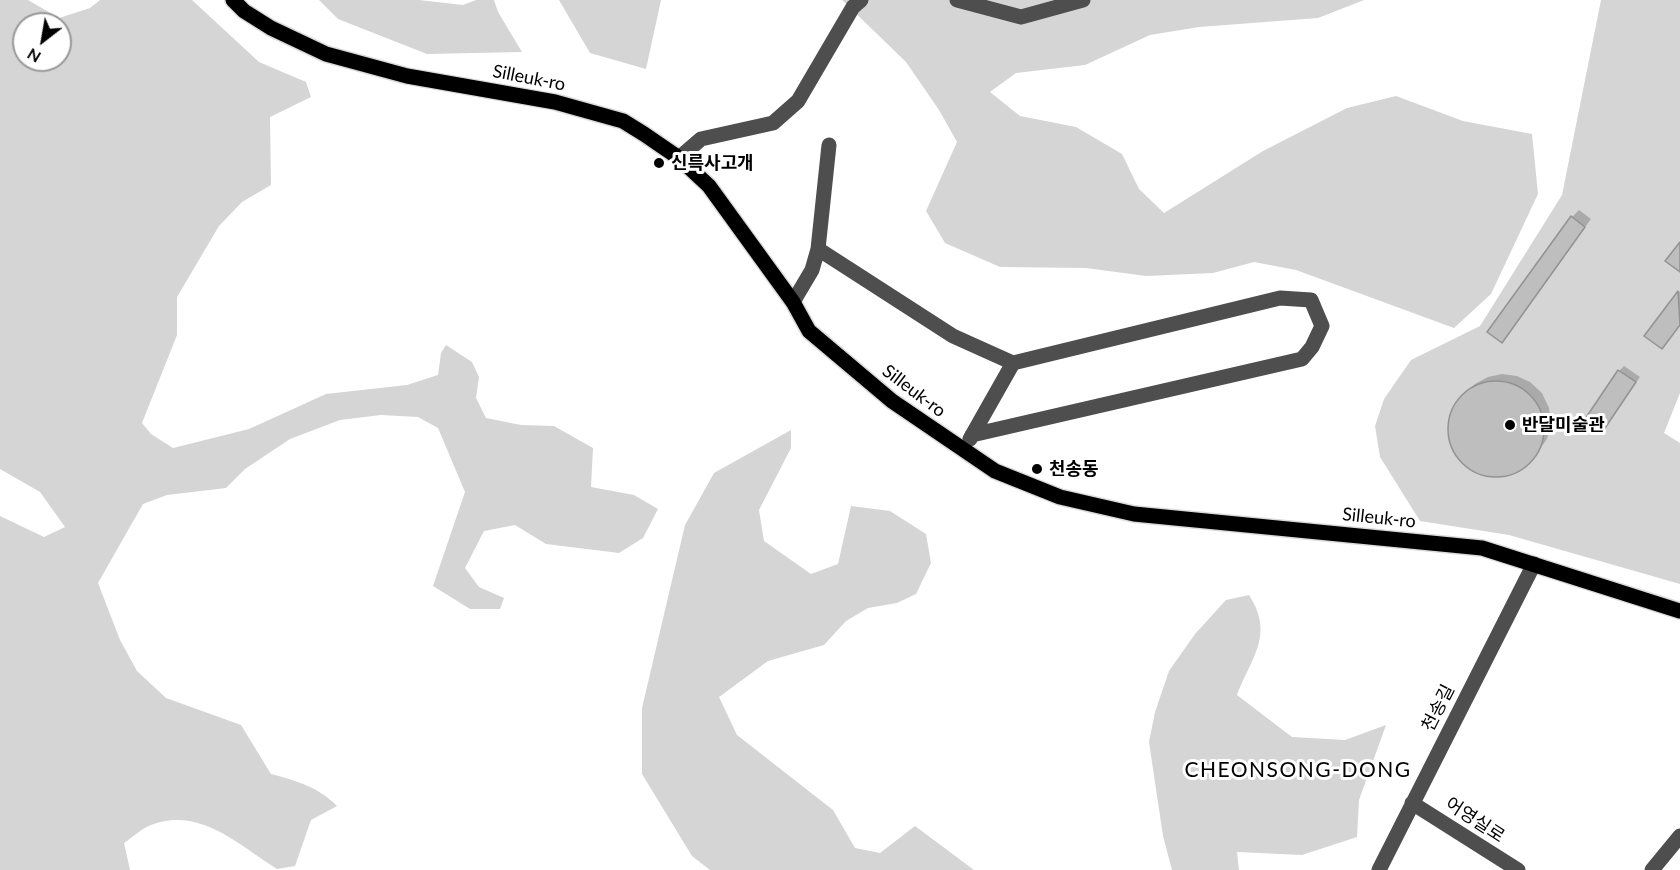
<!DOCTYPE html>
<meta charset="utf-8">
<style>
body{margin:0}
#map{position:relative;width:1680px;height:870px;overflow:hidden;background:#fff;font-family:Lato,sans-serif}
canvas{display:block}
.north{position:absolute;left:12px;top:12px;width:60px;height:60px;box-sizing:border-box;background:#fff;border:2px solid #999;border-radius:50%;rotate:211deg;font-size:16px;font-weight:700;line-height:24px;text-align:center;color:#000}
.north::after{content:'';display:block;margin:auto;width:21px;height:27px;background:#000;clip-path:polygon(50% 0,100% 100%,50% 72%,0 100%)}
</style>
<div id="map">
<canvas width="1680" height="870"></canvas>
<div class="north">N</div>
</div>
<script>
const c = document.querySelector('canvas').getContext('2d');
c.lineJoin = 'round';
function fill(path, color) { c.fillStyle = color; c.fill(path, 'evenodd'); }
function strokePath(path, color, width, dash) { c.strokeStyle = color; c.lineWidth = width; c.lineCap = dash ? 'butt' : 'round'; c.setLineDash(dash || []); c.stroke(path); }
function write(font, color, halo, rows, align = 'center') {
  c.font = font + ' Lato,"Noto Sans KR",sans-serif'; c.lineWidth = 6; c.setLineDash([]); c.textBaseline = 'middle'; c.strokeStyle = halo; c.fillStyle = color; for (const [text, x, y, turn = 0] of rows) {
    c.save(); c.translate(x, y); c.rotate((+turn || 0) * Math.PI / 180); c.textAlign = isNaN(turn) ? turn : align; if (halo) c.strokeText(text, 0, 0); c.fillText(text, 0, 0); c.restore();
  }
}
const green = new Path2D(`
 M0 0H28L59 18 90 8 100 0H192L259 62 306 82 311 97 270 117 271 185 242 202 219 226 177 297V335L142 423 151 434 173 448 249 429 326 394 407 385 438 375 441 353 446 345 472 362 479 377 476 398 486 418 521 425 554 426 593 448 591 487 634 495 658 509 643 538 619 553 546 544 515 525 484 531 465 568 479 587 504 598 500 609H470L433 586 465 492 438 428 418 417 381 415 340 420 290 439 245 469 226 488 167 495 143 504 98 583 120 640 137 671 166 698 241 725 271 774C297 781 318 787 337 806L311 820 295 866 277 869C240 846 200 806 151 825 142 828 133 837 124 843L130 870H0V516L44 537 65 527 40 492 0 469ZM24 24H60V60H24Z
 M319 0H419L463 5 476 0H494L498 12 522 52 427 54 338 19Z
 M559 0H661L646 69 590 53Z
 M842 0H1364L1318 18 1199 27 1150 35 1085 65 1016 73 990 92 1020 116 1076 127 1122 154 1139 189 1164 213 1263 151 1347 108 1396 96 1463 121 1532 134 1538 194 1491 294 1454 328 1296 270 1254 262 1213 273 1146 276 1086 268 1000 267 945 243 926 211 957 142 939 110 906 62Z
 M1601 0H1680V393L1664 433 1680 443V584L1509 535 1420 521 1380 457 1375 426 1384 399 1411 360 1480 326 1562 195Z
 M791 430V448L759 510 764 541 811 574 838 564 851 506 890 511 926 534 931 563 916 594 897 603 868 608 846 621 824 645 768 661 719 697 737 735 833 810 855 848 880 853 915 826 974 870H710L692 856 642 774V708L685 525 714 473Z
 M1249 595C1275 635 1251 658 1237 695L1292 737 1345 740 1386 725 1359 800 1357 837 1302 855 1237 852 1239 870H1172L1163 836 1149 742 1155 712 1169 671 1195 634 1226 600Z`);
const shadow = new Path2D(`
 M1579 210 1591 219 1502 341 1572 217Z
 M1680 291V324L1667 342 1646 335Z
 M1624 366 1640 377 1603 429 1619 371Z
 M1502 374 1517 376 1530 382 1542 393 1549 408 1551 424 1547 439 1531 461 1518 471 1502 475H1486L1471 468 1460 458 1452 446 1449 431 1451 417 1457 403 1475 384 1488 377Z`);
const building = new Path2D(`
 M1571 216 1585 227 1502 343 1487 332Z
 M1680 242V272L1665 261Z
 M1678 291 1680 325 1662 349 1644 336Z
 M1618 370 1636 382 1603 431 1585 419Z
 M1448 429a48 48 0 1 1 96 0a48 48 0 1 1-96 0Z`);
const minor = new Path2D(`
 M957 0 1021 17 1083 0
 M679 158 701 139 773 123 798 101 853 7 861 0
 M818 249 953 336 1013 363 1280 298 1311 300 1322 326 1312 347 1302 359 972 435
 M793 302 812 270 818 249 829 145
 M970 439 1013 363
 M1412 803 1518 870
 M1379 870 1534 564
 M1652 870 1680 836`);
const major = new Path2D(`
 M233 0 244 11 271 28 326 54 407 76 555 102 623 121 644 134 679 158 709 186 793 302 809 331 892 401 995 471 1060 497 1134 514 1482 548 1680 611`);
const markers = [
 [659,163,6,"#000"],
 [1510,425,6,"#000"],
 [1037,469,6,"#000"]
];
const streetNames = [
 ["Silleuk-ro",529,78,11],
 ["Silleuk-ro",914,391,37],
 ["Silleuk-ro",1379,518,6],
 ["천송길",1438,708,-63],
 ["어영실로",1475,820,33]
];
const poiNames = [
 ["신륵사고개",671,163],
 ["반달미술관",1522,425],
 ["천송동",1049,469]
];
const quarterNames = [
 ["CHEONSONG-DONG",1298,770]
];
fill(green, '#d5d5d5');
fill(shadow, '#0003');
fill(building, '#bebebe');
strokePath(building, '#929292', 1.5);
strokePath(major, '#dbdbdb', 18);
strokePath(minor, '#4e4e4e', 15);
strokePath(major, '#000', 15);
for (const [x, y, r, color] of markers) { const dot = new Path2D(); dot.arc(x, y, r, 0, 2 * Math.PI); c.fillStyle = color; c.fill(dot); strokePath(dot, '#fff', 2); }
write('18px', '#000', '#fff', streetNames);
write('bold 18px', '#000', '#fff', poiNames, 'left');
c.letterSpacing = '1.5px';
write('21px', '#000', '#fff', quarterNames);
c.letterSpacing = '0px';
</script>
